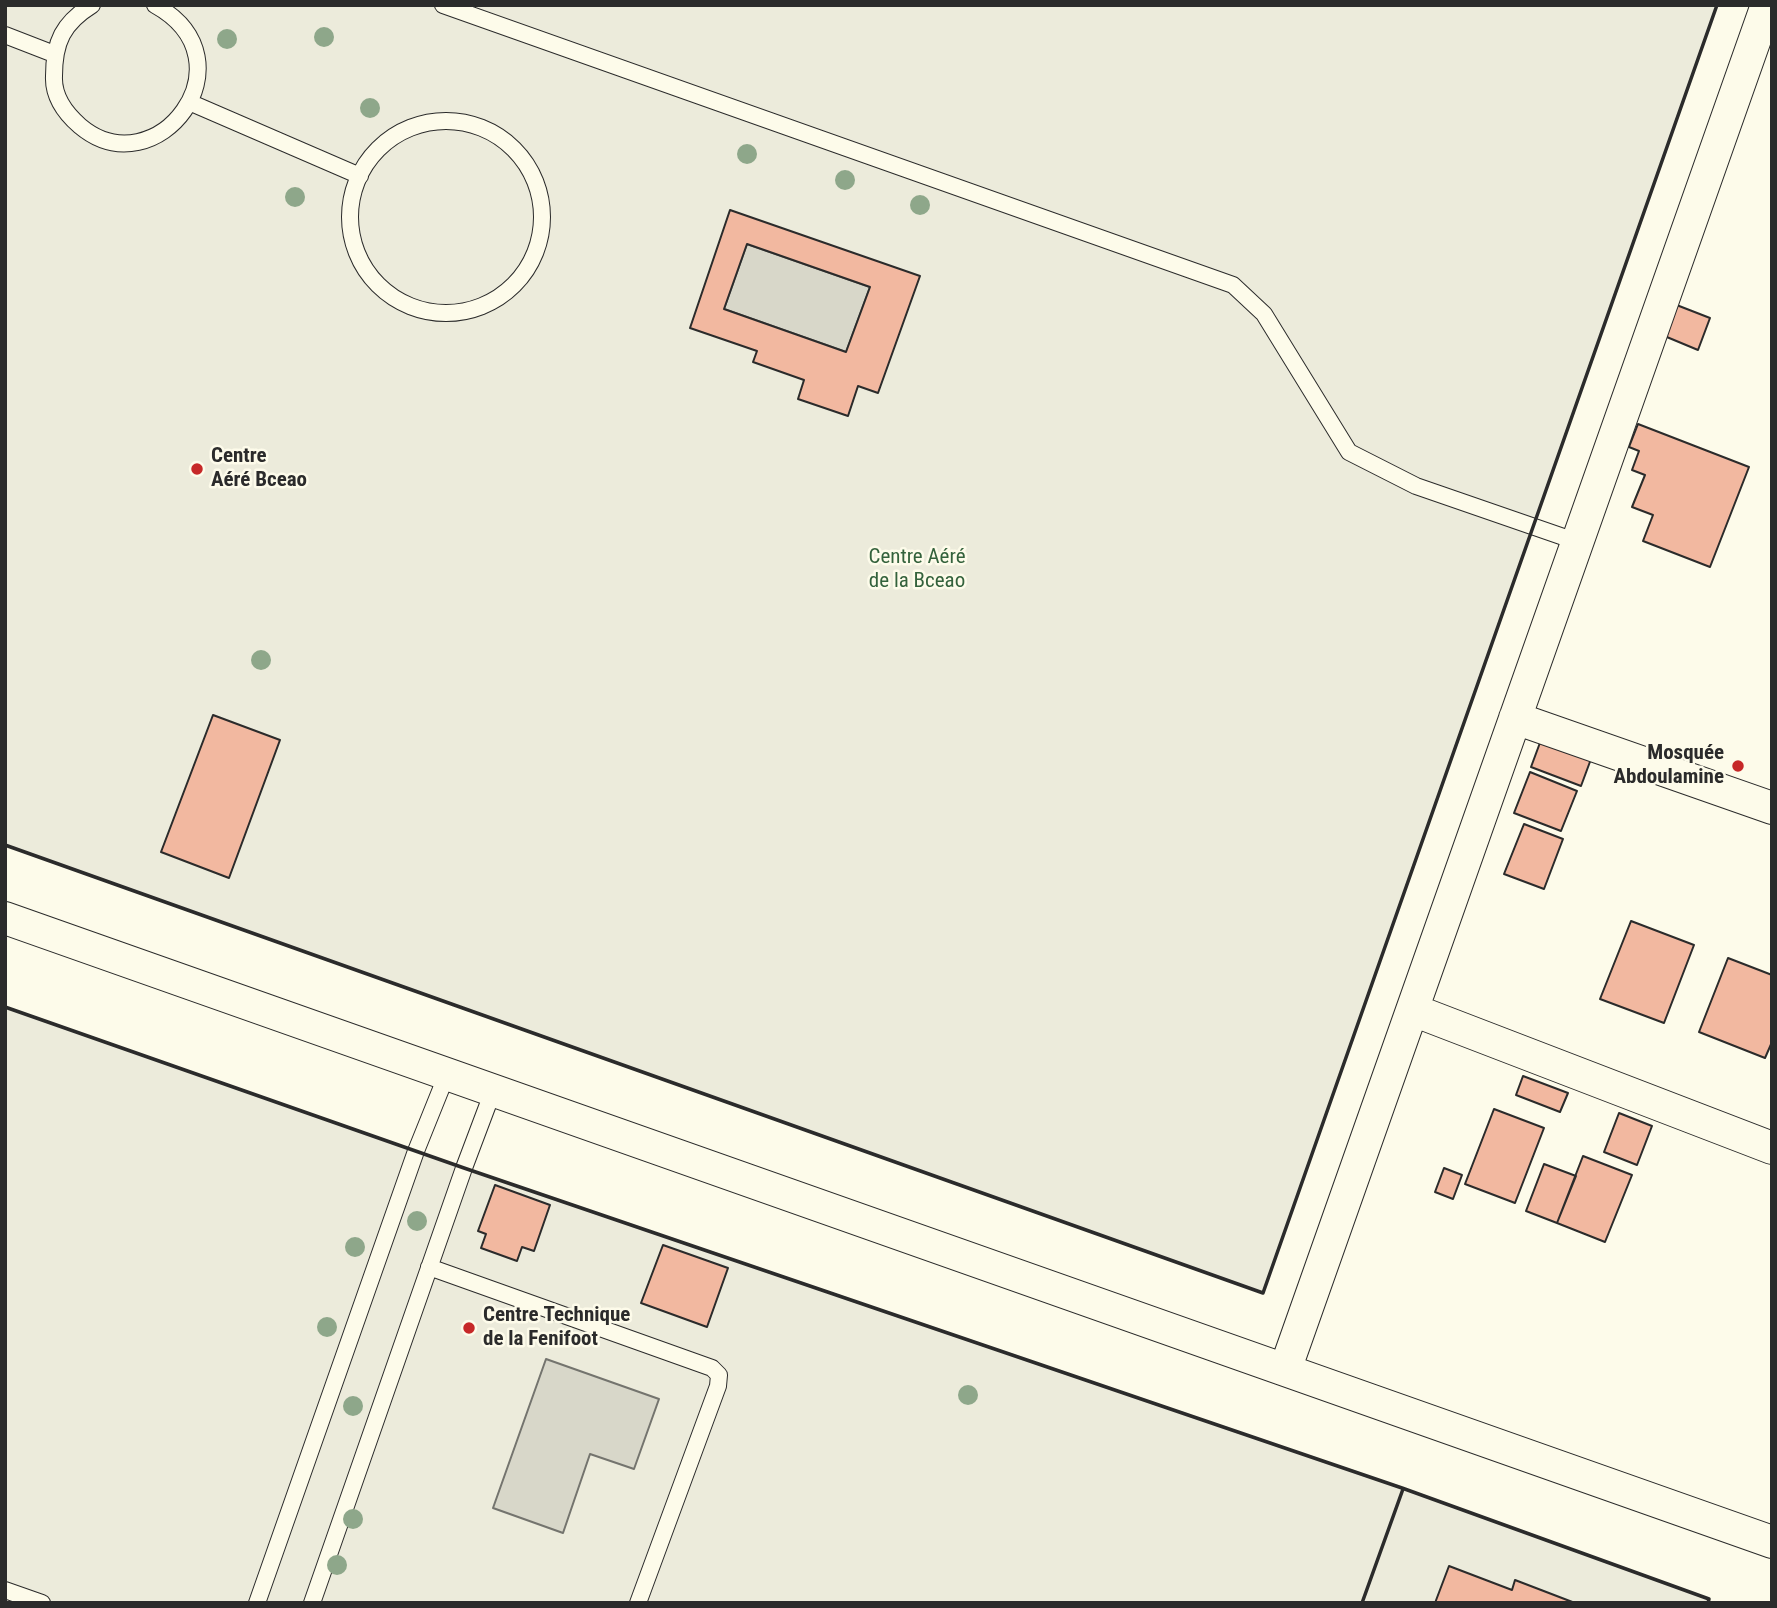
<!DOCTYPE html>
<meta charset="utf-8">
<style>
body{margin:0}
#map{position:relative;width:1777px;height:1608px;overflow:hidden;background:#fdfbea;font-family:"Roboto Condensed",sans-serif}
canvas{display:block}
.frame{position:absolute;inset:0;border:7px solid #2b2b2b;pointer-events:none}
</style>
<div id="map">
<canvas width="1777" height="1608"></canvas>
<div class="frame"></div>
</div>
<script>
const c = document.querySelector('canvas').getContext('2d');
c.lineJoin = 'round';
function fill(path, color) { c.fillStyle = color; c.fill(path, 'evenodd'); }
function strokePath(path, color, width, dash) { c.strokeStyle = color; c.lineWidth = width; c.lineCap = dash ? 'butt' : 'round'; c.setLineDash(dash || []); c.stroke(path); }
function write(font, color, halo, rows, align = 'center') {
  c.font = font + ' "Roboto Condensed",sans-serif'; c.lineWidth = 5; c.setLineDash([]); c.textBaseline = 'middle'; c.strokeStyle = halo; c.fillStyle = color; for (const [text, x, y, turn = 0] of rows) {
    c.save(); c.translate(x, y); c.rotate((+turn || 0) * Math.PI / 180); c.textAlign = isNaN(turn) ? turn : align; if (halo) c.strokeText(text, 0, 0); c.fillText(text, 0, 0); c.restore();
  }
}
const green = new Path2D(`
 M5 5H1717L1263 1293 5 845Z
 M5 1007 464 1168 1402 1488 1709 1599 1708 1603H5Z`);
const water = new Path2D(`
 M747 244 870 287 846 352 724 309Z
 M546 1359 659 1399 634 1469 590 1454 563 1533 493 1508Z`);
const building = new Path2D(`
 M730 210 920 276 878 393 858 386 848 416 798 399 804 380 753 362 757 351 690 328ZM747 244 870 287 846 352 724 309Z
 M1674 304 1710 318 1698 350 1662 335Z
 M1638 424 1749 467 1710 567 1643 541 1653 515 1632 507 1645 475 1632 470 1639 451 1629 447Z
 M213 715 280 740 229 878 161 852Z
 M1541 740 1591 759 1581 786 1531 767Z
 M1530 772 1577 791 1561 831 1514 813Z
 M1524 824 1563 839 1544 889 1504 874Z
 M1631 921 1694 945 1664 1023 1600 999Z
 M1728 958 1772 975V1042L1765 1058 1699 1032Z
 M1523 1076 1568 1093 1560 1112 1516 1095Z
 M1494 1109 1544 1128 1515 1203 1465 1184Z
 M1619 1113 1652 1126 1637 1165 1604 1152Z
 M1583 1156 1632 1175 1605 1242 1557 1223Z
 M1544 1164 1576 1176 1557 1223 1526 1211Z
 M1444 1168 1462 1175 1453 1199 1435 1192Z
 M495 1185 550 1205 534 1251 522 1247 517 1261 481 1248 486 1234 478 1231Z
 M663 1245 728 1268 707 1327 641 1303Z
 M1449 1566 1512 1590 1515 1580 1575 1603H1435Z`);
const lane = new Path2D(`
 M92 5C63 23 54 42 54 76 53 96 65 113 80 126 156 190 256 61 155 5
 M443 5 1233 285 1264 314 1349 452 1416 486 1578 542
 M5 35 54 54
 M189 102 360 176
 M350 217a96 96 0 1 1 192 0a96 96 0 1 1-192 0Z
 M429 1267 712 1368 719 1375 718 1386 638 1603
 M5 1590 42 1603
 M257 1603 416 1151 447 1074
 M312 1603 464 1168 493 1091`);
const street = new Path2D(`
 M1515 718 1772 808
 M5 918 1772 1542
 M1413 1010 1772 1148
 M1285 1370 1767 5`);
const wall = new Path2D(`
 M5 845 1263 1293 1717 5
 M5 1007 464 1168 1402 1488 1709 1599 1708 1603
 M1362 1603 1403 1489`);
const trees = [
 [324,37],
 [227,39],
 [370,108],
 [747,154],
 [845,180],
 [295,197],
 [920,205],
 [261,660],
 [417,1221],
 [355,1247],
 [327,1327],
 [968,1395],
 [353,1406],
 [353,1519],
 [337,1565]
];
const markers = [
 [197,469,7,"#c62828"],
 [1738,766,7,"#c62828"],
 [469,1328,7,"#c62828"]
];
const poiNames = [
 ["Centre",211,457],
 ["Aéré Bceao",211,481],
 ["Mosquée",1724,754,"right"],
 ["Abdoulamine",1724,778,"right"],
 ["Centre Technique",483,1316],
 ["de la Fenifoot",483,1340]
];
const parkNames = [
 ["Centre Aéré",917,558],
 ["de la Bceao",917,582]
];
fill(green, '#ecebdb');
strokePath(green, '#74746e', 2);
fill(water, '#d8d7c9');
strokePath(water, '#74746e', 2);
fill(building, '#f2b8a0');
strokePath(building, '#2b2b2b', 2);
strokePath(lane, '#2b2b2b', 18);
strokePath(street, '#2b2b2b', 34);
strokePath(lane, '#fdfbea', 16);
strokePath(street, '#fdfbea', 32);
strokePath(wall, '#2b2b2b', 3.5);
c.fillStyle = '#8ea78a';
for (const [x, y] of trees) { c.beginPath(); c.arc(x, y, 10, 0, 2 * Math.PI); c.fill(); }
for (const [x, y, r, color] of markers) { const dot = new Path2D(); dot.arc(x, y, r, 0, 2 * Math.PI); c.fillStyle = color; c.fill(dot); strokePath(dot, '#fdfbea', 2.5); }
write('bold 21px', '#2b2b2b', '#fdfbea', poiNames, 'left');
write('21px', '#34623c', '#fdfbea', parkNames);
</script>
